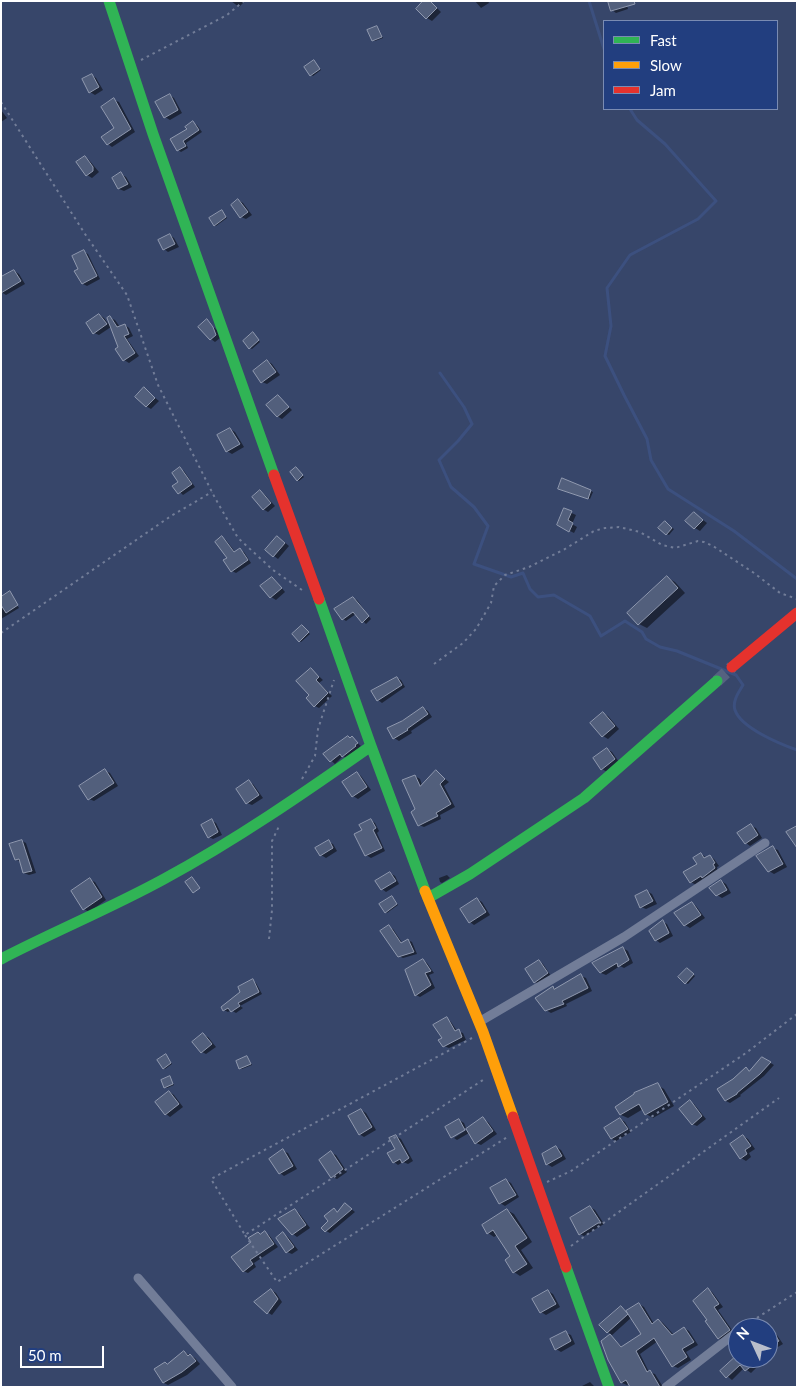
<!DOCTYPE html>
<style>
body{margin:0}
#map{position:relative;width:798px;height:1388px;overflow:hidden;background:#37466a;font-family:Lato,sans-serif}
canvas{display:block}
.frame{position:absolute;inset:0;border:2px solid #fff;pointer-events:none}
.legend{position:absolute;left:603px;top:20px;width:175px;height:90px;box-sizing:border-box;background:#223e7f;border:1px solid #7a8bb2;margin:0;padding:6px 9px;list-style:none;font-size:15px;color:#fff}
.legend li{display:flex;align-items:center;gap:10px;height:25px}
.legend b{width:25px;border:1px solid #7a8bb2}
.north{position:absolute;left:728px;top:1318px;width:50px;height:50px;box-sizing:border-box;background:#223e7f;border:1px solid #7a8bb2;border-radius:50%;rotate:313deg;font-size:14px;font-weight:700;line-height:20px;text-align:center;color:#fff}
.north::after{content:'';display:block;margin:auto;width:18px;height:22px;background:#b9becb;clip-path:polygon(50% 0,100% 100%,50% 72%,0 100%)}
.scale{position:absolute;left:20px;top:1346px;width:84px;height:22px;box-sizing:border-box;border:2px solid #fff;border-top:0;padding-left:6px;font-size:15px;line-height:18px;white-space:nowrap;color:#fff;-webkit-text-stroke:4px #223e7f;paint-order:stroke}
</style>
<div id="map">
<canvas width="798" height="1388"></canvas>
<div class="frame"></div>
<ul class="legend">
<li><b style="height:6px;background:#30b455"></b>Fast</li>
<li><b style="height:6px;background:#ff9f0a"></b>Slow</li>
<li><b style="height:6px;background:#e5322d"></b>Jam</li>
</ul>
<div class="north">N</div>
<div class="scale">50 m</div>
</div>
<script>
const c = document.querySelector('canvas').getContext('2d');
c.lineJoin = 'round';
function fill(path, color) { c.fillStyle = color; c.fill(path, 'evenodd'); }
function strokePath(path, color, width, dash) { c.strokeStyle = color; c.lineWidth = width; c.lineCap = dash ? 'butt' : 'round'; c.setLineDash(dash || []); c.stroke(path); }
const shadow = new Path2D(`
 M231 1H245L239 7Z
 M475 1H488L489 3 481 8Z
 M626 1 628 9 616 13 612 10Z
 M431 2 441 12 432 21 427 18Z
 M377 27 383 38 375 41 373 40Z
 M314 62 321 70 313 76 311 75Z
 M92 75 96 78 103 90 95 95 90 92Z
 M170 95 174 98 182 113 170 120 165 117Z
 M114 100 119 102 135 132 112 147 108 144 116 129Z
 M1 110 7 118 1 122Z
 M193 123 197 125 202 132 186 143 188 148 181 152 178 150Z
 M85 157 89 160 99 172 92 178 87 175Z
 M121 174 126 177 132 187 124 191 119 189 113 178Z
 M238 200 243 203 252 215 246 219 241 217Z
 M222 211 227 218 216 226 214 225Z
 M170 235 174 238 179 247 168 252 164 249Z
 M84 252 88 254 100 279 87 286 83 284 80 269Z
 M14 271 19 274 25 284 6 295 1 292Z
 M100 315 104 318 111 327 99 335 94 333Z
 M110 318 115 320 120 327 125 325 129 328 133 336 127 339 139 356 129 363 124 360Z
 M207 321 218 331 220 338 215 342 211 339Z
 M255 335 260 342 252 349 250 348Z
 M268 361 272 364 280 375 267 384 262 382Z
 M144 389 159 401 151 409 146 406Z
 M278 396 292 410 282 419 277 416Z
 M230 429 235 432 244 447 232 454 227 451Z
 M296 468 304 477 299 481 297 480Z
 M180 469 184 471 195 487 183 495 174 486 180 482Z
 M563 480 593 492 590 499 561 489Z
 M260 492 265 495 275 506 268 512 263 509Z
 M565 510 576 515 572 524 577 527 574 533 558 525Z
 M694 513 707 523 700 531 695 528Z
 M667 524 674 529 669 535 667 534Z
 M222 538 226 540 236 553 240 550 244 552 251 563 236 573 232 571Z
 M282 540 289 546 278 559 274 556Z
 M272 578 276 581 285 592 276 600 271 597Z
 M668 578 675 582 685 593 647 628 639 624 629 613Z
 M10 593 12 594H10L19 608 1 619V598Z
 M353 598 357 600 371 619 366 624 356 614 346 621 343 619Z
 M304 628 310 634 301 642 299 641Z
 M311 669 323 680 319 683 332 696 319 708 315 706 311 695Z
 M397 678 401 680 405 687 382 703 378 700 373 691Z
 M423 708 428 711 432 717 411 731 412 733 399 741 394 738 389 729Z
 M603 713 608 716 619 729 608 739 603 736Z
 M352 738 361 746 346 758 343 756 335 764 325 755Z
 M607 749 612 752 619 762 607 772 602 769Z
 M105 771 110 773 118 786 94 801 89 799Z
 M436 772 449 782 444 786 455 807 440 815 441 819 424 827 419 825 415 776 420 779 422 785Z
 M357 773 361 776 371 790 358 799 353 796 344 782Z
 M249 782 253 784 263 798 252 805 247 803Z
 M371 820 375 823 379 831 377 833 385 851 371 858 366 855 356 835 363 831Z
 M212 821 216 823 222 835 213 839 209 837Z
 M751 826 756 828 762 838 750 846 746 843Z
 M22 841 26 843 36 873 29 875 24 873 20 862 16 859 11 845Z
 M329 842 333 844 337 851 326 858 321 855Z
 M773 848 778 850 787 867 774 874 769 871Z
 M701 854 707 858 710 856 714 859 719 866 717 867 718 872 696 885 691 882Z
 M390 873 395 876 399 884 386 892 382 889Z
 M447 875 450 878 442 883 440 882 439 878Z
 M90 880 95 882 106 900 89 912 84 909Z
 M721 881 726 884 731 893 722 898 717 895Z
 M647 891 652 894 657 904 646 909 641 907Z
 M392 897 398 905 387 913 386 912Z
 M477 899 482 902 490 915 474 925 470 922Z
 M692 903 696 906 705 918 690 928 685 925Z
 M663 922 667 924 673 936 660 943 656 940Z
 M389 927 393 929 403 944 408 940 412 942 417 954 403 958 399 956Z
 M623 948 628 951 633 963 624 968 620 966 606 975 601 973 594 963Z
 M423 960 427 963 434 973 429 975 435 988 420 997 416 995Z
 M539 961 543 964 551 976 539 984 535 982Z
 M689 971 695 976 688 984 686 983Z
 M581 976 586 978 592 991 566 1004 567 1006 551 1013 546 1010 553 987 556 989Z
 M253 981 256 983 262 994 240 1006 243 1008 236 1013 231 1010 228 1012 224 1010Z
 M447 1019 451 1022 457 1031 463 1033 466 1040 449 1048 444 1046V1038Z
 M203 1035 208 1037 216 1047 206 1054 202 1052Z
 M166 1056 172 1064 165 1069 163 1068Z
 M247 1057 252 1065 242 1069 240 1068Z
 M762 1058 774 1065 764 1076 740 1095 741 1096 730 1103 726 1101 719 1089 734 1080 746 1069 750 1071Z
 M169 1078 174 1085 167 1088 165 1087Z
 M657 1085 664 1089 674 1106 653 1118 646 1114 643 1109 628 1118 621 1115 617 1107Z
 M170 1092 174 1095 183 1107 170 1117 166 1114Z
 M690 1102 694 1104 706 1119 697 1126 692 1124Z
 M361 1110 366 1113 376 1130 364 1137 359 1134Z
 M483 1119 488 1122 497 1134 481 1145 476 1143 469 1133 457 1140 454 1138Z
 M620 1119 625 1122 631 1132 616 1141 612 1139 605 1129Z
 M459 1120 464 1123 466 1128 453 1136V1138L452 1137Z
 M396 1136 401 1139 413 1161 408 1164 403 1162 398 1165 394 1162 396 1150Z
 M743 1136 748 1139 755 1149 749 1153 751 1157 746 1161 741 1158Z
 M556 1147 561 1150 566 1159 552 1167 547 1164 543 1155Z
 M283 1151 288 1153 297 1169 284 1176 280 1173Z
 M331 1153 336 1155 347 1172 337 1179 332 1177Z
 M506 1180 511 1183 519 1197 505 1206 500 1203Z
 M349 1207 355 1212 330 1233 326 1231 334 1209 338 1212Z
 M590 1207 595 1210 604 1224 584 1236 580 1234Z
 M295 1210 299 1213 310 1228 297 1237 293 1234Z
 M507 1210 514 1214 532 1242 521 1250 533 1268 520 1276 514 1272 506 1261 512 1257 497 1235 494 1237 488 1233Z
 M265 1233 269 1235 278 1247 254 1263 256 1267 248 1273 243 1271 261 1235Z
 M284 1234 288 1237 298 1250 292 1254 287 1252Z
 M271 1290 276 1293 282 1302 272 1315 267 1312Z
 M708 1290 712 1292 723 1307 718 1310 734 1333 723 1341 718 1338Z
 M548 1291 553 1294 560 1307 546 1315 541 1312Z
 M639 1304 644 1307 654 1324 659 1320 663 1323 674 1335 684 1328 689 1331 698 1345 686 1352 691 1360 678 1368 673 1366 658 1341 640 1354 649 1372 655 1374 663 1387H632L629 1383 627 1385 622 1383 609 1360 603 1341 612 1335 608 1332 621 1307 627 1312ZM632 1317 643 1334 623 1348 611 1336Z
 M770 1329 775 1332 783 1344 771 1351 768 1349V1330Z
 M566 1333 571 1335 575 1344 561 1352 556 1349Z
 M184 1352 195 1358 200 1364 187 1375 168 1385 164 1383 168 1365Z
 M738 1353V1358H752L758 1366 751 1373 744 1368 732 1380 721 1371 736 1357 735 1356Z
 M590 1382 595 1387H580Z`);
const stream = new Path2D(`
 M589 1 604 49
 M630 109 637 120 665 144 716 201 698 219 630 255 607 288 611 326 605 356 624 395 647 439 651 460 668 489 734 531 797 579
 M440 373 464 407 472 424 458 441 439 460 451 487 474 507 488 526 474 564 511 577 523 573 530 589 538 597 554 595 590 616 601 636 625 621 642 632 646 639 660 647 677 651 736 675 743 685C739 692 732 701 735 710 741 728 780 744 797 750`);
const building = new Path2D(`
 M423 1H430L437 8 426 19 416 9Z
 M608 1H634L635 4 611 11Z
 M377 26 382 37 372 41 367 30Z
 M314 60 320 69 310 76 304 67Z
 M92 74 99 87 89 93 82 79Z
 M170 94 178 110 164 118 155 102Z
 M114 98 131 129 107 145 101 137 114 128 101 107Z
 M193 121 199 130 183 141 186 146 177 151 170 139 187 129 185 127Z
 M85 156 93 167V171L86 176 76 162Z
 M121 172 128 184 118 189 112 178Z
 M238 199 248 212 240 218 231 205Z
 M222 210 226 217 214 226 209 218Z
 M170 234 175 244 163 250 158 240Z
 M84 250 97 276 82 284 74 271 78 269 72 256Z
 M14 270 21 281 1 293V277Z
 M99 314 107 324 93 334 86 323Z
 M110 316 117 327 125 324 129 334 124 336 135 353 123 361 115 349 118 347 107 318Z
 M207 319 213 327 216 335 210 340 198 327Z
 M253 332 259 340 249 349 243 341Z
 M267 360 276 372 261 383 253 371Z
 M144 387 155 398 146 407 135 397Z
 M278 395 289 407 277 417 266 405Z
 M230 428 240 444 226 452 217 435Z
 M180 467 192 484 178 494 172 486 178 482 172 473Z
 M296 467 303 475 297 481 290 472Z
 M562 478 591 490 588 499 558 489Z
 M260 490 271 503 263 510 252 497Z
 M564 508 572 511 568 520 573 523 569 532 557 525Z
 M694 512 703 520 694 529 685 521Z
 M665 521 672 528 666 535 658 528Z
 M222 536 234 552 240 548 248 560 231 572 223 560 227 558 215 542Z
 M277 536 285 543 273 557 265 550Z
 M667 576 678 588 638 625 627 613Z
 M272 577 282 588 270 598 260 586Z
 M10 591 18 605 6 613 1 605V597Z
 M353 597 369 616 362 623 353 612 342 620 334 609Z
 M302 625 309 632 299 642 292 634Z
 M311 668 319 677 316 680 328 693 314 707 306 698 309 695 296 681Z
 M397 677 402 685 377 701 371 691Z
 M423 707 428 714 407 729 408 730 393 739 387 728 402 721Z
 M603 712 615 726 602 737 590 723Z
 M348 736 350 738 352 736 358 743 355 745 356 746 342 757 340 754 330 762 323 754Z
 M607 748 615 759 601 770 593 758Z
 M105 769 114 783 88 800 79 786Z
 M436 770 445 779 440 784 451 804 436 813 438 816 418 826 411 812 415 809 402 780 415 775 420 786Z
 M357 772 367 787 352 797 342 782Z
 M249 780 259 795 246 804 236 789Z
 M212 819 218 832 208 838 201 825Z
 M371 819 376 828 373 830 382 848 365 856 354 834 362 830 359 825Z
 M751 824 758 835 745 844 737 833Z
 M797 826V848L786 832Z
 M22 840 32 871 23 873 19 859 15 860 9 844Z
 M329 840 333 848 320 856 315 848Z
 M773 846 783 864 768 872 756 856Z
 M701 853 704 858 710 855 715 863 713 864 715 868 702 878 701 876 690 883 683 872 697 864 693 858Z
 M390 872 396 881 381 890 375 881Z
 M192 877 200 888 193 893 185 882Z
 M90 878 102 897 83 910 71 891Z
 M721 880 727 890 716 896 709 888Z
 M647 890 653 901 640 908 635 896Z
 M392 896 397 904 385 913 379 904Z
 M477 898 486 912 469 923 460 909Z
 M692 902 701 915 684 926 674 913Z
 M663 920 669 933 655 941 649 931Z
 M389 925 401 943 408 939 414 952 398 957 380 931Z
 M623 947 629 960 618 967 617 963 600 973 592 963Z
 M423 959 431 971 425 973 431 985 415 996 405 970Z
 M539 960 548 973 534 983 525 969Z
 M687 968 694 974 685 984 678 977Z
 M581 974 588 988 562 1001 564 1004 545 1011 535 998 553 986 554 989Z
 M253 979 259 992 238 1003 240 1006 231 1012 228 1008 223 1011 221 1007 240 992 238 987Z
 M447 1017 455 1031 459 1029 462 1037 443 1047 438 1040 442 1038 433 1025Z
 M203 1033 212 1044 201 1053 192 1042Z
 M166 1054 171 1063 163 1069 157 1060Z
 M247 1056 251 1064 239 1069 236 1061Z
 M762 1057 771 1062 760 1074 737 1093V1094L725 1101 717 1089 733 1079 746 1067 749 1071Z
 M170 1076 173 1084 164 1088 161 1080Z
 M658 1083 668 1102 645 1115 639 1104 620 1115 615 1107 634 1094V1093Z
 M169 1091 179 1104 165 1115 155 1102Z
 M690 1100 702 1116 692 1125 679 1109Z
 M361 1109 372 1127 359 1135 348 1116Z
 M483 1117 493 1131 475 1144 466 1129Z
 M620 1118 628 1129 611 1139 604 1128Z
 M459 1119 465 1130 451 1138 445 1127Z
 M396 1135 409 1158 402 1163 400 1159 393 1163 387 1153 395 1149 389 1138Z
 M743 1135 751 1146 745 1150 747 1154 740 1159 730 1144Z
 M556 1146 562 1156 546 1165 542 1154Z
 M283 1149 293 1166 279 1174 269 1159Z
 M331 1151 343 1169 331 1178 319 1160Z
 M506 1179 516 1195 499 1204 490 1188Z
 M345 1203 352 1209 325 1232 321 1228 328 1221 324 1216 334 1208 337 1212Z
 M590 1206 601 1223H598L579 1235 570 1218Z
 M295 1209 306 1225 292 1235 278 1219Z
 M507 1209 527 1238 515 1246 527 1264 513 1273 505 1260 510 1256 493 1230 487 1234 482 1225Z
 M265 1231 274 1244 250 1260 253 1264 243 1272 231 1257 251 1242 248 1238 258 1232 260 1234Z
 M283 1232 294 1247 286 1253 276 1238Z
 M708 1288 719 1304 714 1307 730 1330 718 1339 705 1321 707 1320 693 1301Z
 M271 1289 278 1299 267 1314 254 1302Z
 M548 1290 556 1304 540 1313 532 1299Z
 M639 1303 652 1324 658 1319 672 1335 684 1327 694 1342 682 1349 687 1357 672 1367 654 1338 636 1351 647 1372 650 1370 660 1387H630L626 1380 621 1383 608 1360 601 1341 610 1334 621 1347 641 1334 626 1311Z
 M621 1306 628 1314 607 1333 599 1325Z
 M768 1324 779 1341 768 1348Z
 M566 1331 571 1341 555 1350 550 1339Z
 M184 1351 188 1356 190 1354 196 1361 182 1372 163 1383 154 1369 165 1362 167 1364Z
 M734 1358H750L753 1365 745 1371 740 1365 726 1378 720 1371Z`);
const secondaryTunnel = new Path2D(`
 M717 681 732 667`);
const path = new Path2D(`
 M141 60 227 15 244 1
 M1 102 85 234 127 295 158 385 215 498 238 538 273 570 302 590
 M1 633 171 516 212 492
 M434 664 463 643 476 629 491 603 494 586 505 575 529 567 565 549 594 531 605 528 619 527 640 532 662 545 675 548 698 541 704 542 713 546 754 573 780 593 797 599
 M302 779 315 756 318 729 334 680
 M269 939 272 910V841L280 824
 M472 1038 211 1179 245 1235 486 1078
 M547 1182 571 1171 746 1053 797 1014
 M245 1235 277 1282 509 1136
 M571 1246 779 1098
 M746 1325 797 1292`);
const street = new Path2D(`
 M479 1022 624 937 765 843
 M138 1278 232 1387
 M666 1387 738 1331`);
const fast = new Path2D(`
 M109 1 153 134 274 475
 M319 599 371 746 425 891
 M428 898 470 874 584 798 717 681
 M1 959C55 931 111 908 164 879 236 840 304 793 371 746
 M566 1267 609 1387`);
const slow = new Path2D(`
 M425 891 483 1032 513 1117`);
const jam = new Path2D(`
 M274 475 319 599
 M732 667 797 613
 M513 1117 566 1267`);
fill(shadow, '#0007');
strokePath(stream, '#3c507f', 3);
fill(building, '#525f7c');
strokePath(building, '#9099af', 1);
strokePath(secondaryTunnel, '#556280', 12, [12, 6]);
strokePath(path, '#727d98', 2, [2.5, 4]);
strokePath(street, '#727d98', 9);
strokePath(fast, '#30b455', 11);
strokePath(slow, '#ff9f0a', 11);
strokePath(jam, '#e5322d', 11);
</script>
